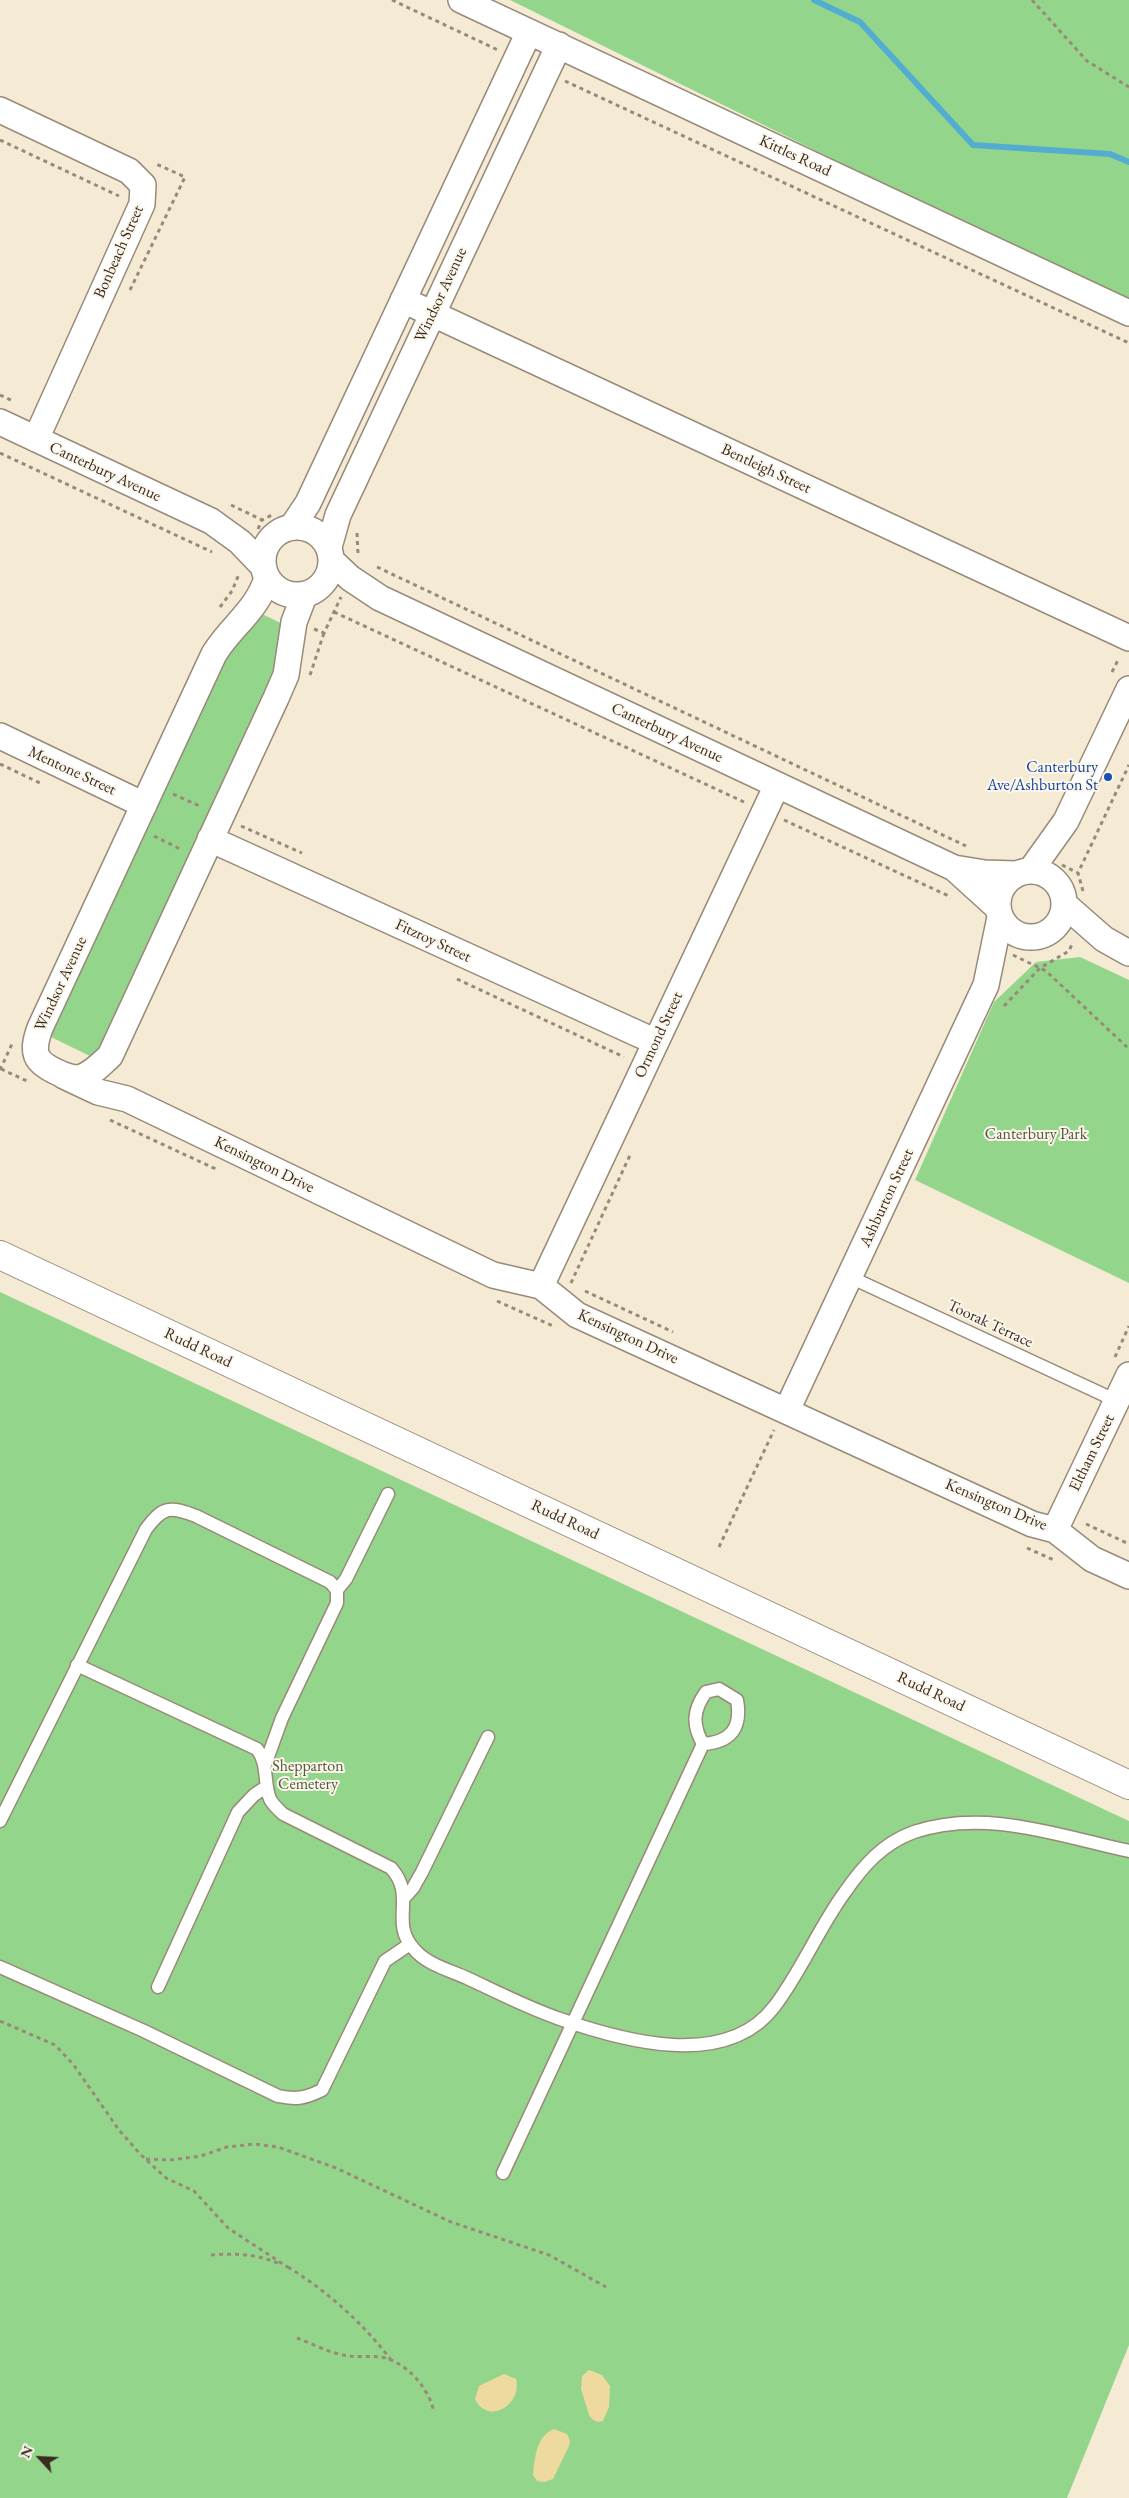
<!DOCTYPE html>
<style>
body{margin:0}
#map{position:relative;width:1129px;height:2498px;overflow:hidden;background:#f5ebd4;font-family:"EB Garamond",serif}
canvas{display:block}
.north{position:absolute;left:15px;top:2433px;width:50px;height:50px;-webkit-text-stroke:4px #fbf7ec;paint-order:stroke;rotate:295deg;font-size:14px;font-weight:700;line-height:20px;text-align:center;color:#3b2a1e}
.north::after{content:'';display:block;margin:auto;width:18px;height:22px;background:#3b2a1e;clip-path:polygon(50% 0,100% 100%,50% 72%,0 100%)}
</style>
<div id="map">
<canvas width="1129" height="2498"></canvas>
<div class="north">N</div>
</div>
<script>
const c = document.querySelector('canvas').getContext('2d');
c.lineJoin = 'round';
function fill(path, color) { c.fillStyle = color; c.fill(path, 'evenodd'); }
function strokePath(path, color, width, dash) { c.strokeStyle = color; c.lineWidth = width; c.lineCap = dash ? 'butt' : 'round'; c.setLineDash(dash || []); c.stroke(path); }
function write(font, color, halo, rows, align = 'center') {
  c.font = font + ' "EB Garamond",serif'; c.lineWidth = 4; c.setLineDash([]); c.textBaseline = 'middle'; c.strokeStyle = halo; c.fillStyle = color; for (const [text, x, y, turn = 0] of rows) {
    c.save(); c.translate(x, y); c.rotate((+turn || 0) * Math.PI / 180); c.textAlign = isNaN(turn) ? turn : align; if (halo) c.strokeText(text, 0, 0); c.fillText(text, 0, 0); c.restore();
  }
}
const green = new Path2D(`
 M510 0H1129V305Z
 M262 614 285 625 277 676 98 1060 49 1036 229 652Z
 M1080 957 1129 980V1283L915 1180 994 1002 1036 962Z
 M0 1292 1129 1821V2345L1067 2498H0Z`);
const sand = new Path2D(`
 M589 2370 602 2375 610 2386 609 2407 603 2421C596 2423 592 2420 589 2415L581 2389 582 2376Z
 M504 2374 516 2379C523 2404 488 2426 475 2399L479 2386Z
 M554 2429 567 2434 570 2441 569 2446 553 2479 544 2482 537 2481 533 2475C535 2458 536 2436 554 2429Z`);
const stream = new Path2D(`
 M814 0 860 22 973 145 1110 154 1129 162`);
const path = new Path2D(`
 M392 0 498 50
 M1032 0 1087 61 1129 87
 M565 81 1129 343
 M0 140 119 196
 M130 290 185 177 154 163
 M0 395 13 401
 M0 453 212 552
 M231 505 262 520
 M258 529 262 520 272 515
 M357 533 358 554
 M377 567 966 846
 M220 607 232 591 239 574
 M334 612 744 802
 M314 629 324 633 341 597
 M1112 672 1119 658
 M310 675 324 633
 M0 764 42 784
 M173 794 202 807
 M784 820 951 897
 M241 826 302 853
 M154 836 182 850
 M1062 865 1078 873
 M1083 891 1078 873 1129 765
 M1013 955 1046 971 1129 1049
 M457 979 624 1057
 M1004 1006 1040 968 1069 951 1073 942
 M1 1069 27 1081
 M0 1070 12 1044
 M110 1120 218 1170
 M571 1283 631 1153
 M585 1291 673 1332
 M497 1301 553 1326
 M1115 1357 1129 1326
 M1086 1524 1129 1544
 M719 1547 774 1430
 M1027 1548 1056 1561
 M0 2021 55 2045 73 2064 119 2130 140 2154 166 2178 194 2191 228 2228 289 2268
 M146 2159 170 2160 201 2156 227 2147 255 2144 278 2147 336 2168 451 2222 549 2255 606 2287
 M211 2255C236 2253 257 2254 280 2264
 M288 2267C327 2291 364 2324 391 2360
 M297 2338C313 2344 331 2354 349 2356 362 2358 378 2354 391 2360 412 2369 429 2390 434 2412`);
const service = new Path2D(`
 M850 1277 1117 1401
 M337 1590 346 1579 388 1494
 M77 1665 257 1749C269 1765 263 1782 270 1799 273 1805 279 1810 283 1814L391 1868C417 1897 389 1922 414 1949 426 1964 449 1970 467 1978 497 1992 528 2008 560 2019 623 2041 726 2070 774 2007 801 1972 818 1929 845 1892 863 1866 883 1843 914 1832 985 1808 1059 1836 1129 1851
 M719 1689 737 1700C742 1728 731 1742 703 1744 692 1725 693 1710 706 1692Z
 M0 1821 146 1529C163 1506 170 1506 196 1516L330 1582 337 1590V1603L282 1718 265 1765
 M404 1898 413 1888 422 1872 488 1737
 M0 1967 144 2031 278 2096C296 2100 306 2098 322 2090L385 1961 410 1944
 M158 1987 238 1812 254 1795 266 1787
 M503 2173 703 1744`);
const minor = new Path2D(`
 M461 0 1129 313
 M0 110 129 171 143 185 142 204 36 439
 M403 300 1129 638
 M0 422 211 521 240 542 262 565
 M263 561a34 34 0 1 1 68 0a34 34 0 1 1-68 0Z
 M292 527 308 503 529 32
 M329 547 338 515 559 45
 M332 561 350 578 380 598 954 868 985 873 1016 874
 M267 578C257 611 231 626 214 654L40 1028C31 1053 34 1062 59 1073 65 1076 75 1079 82 1077 93 1073 101 1064 110 1056L276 698 286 675 294 622 304 596
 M0 736 144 805
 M210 839 656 1042
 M954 868 998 908
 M1031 870 1066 821 1129 689
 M998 904a33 33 0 1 1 66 0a33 33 0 1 1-66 0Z
 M1064 904 1104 939 1129 953
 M64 1076 98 1092 127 1099 493 1275 541 1286 577 1315 1006 1512 1032 1524 1055 1530 1092 1559 1129 1576
 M541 1286 777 785
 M787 1410 986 985 1000 917
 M1055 1530 1129 1375`);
const tertiary = new Path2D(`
 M0 1255 1129 1785`);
const markers = [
 [1108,777,5,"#1a4fb4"]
];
const streetNames = [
 ["Kittles Road",795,156,25],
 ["Bonbeach Street",119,252,-66],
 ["Windsor Avenue",441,295,-65],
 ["Bentleigh Street",766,469,25],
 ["Canterbury Avenue",105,472,25],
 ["Canterbury Avenue",667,733,25],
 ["Mentone Street",72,771,25],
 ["Fitzroy Street",433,941,25],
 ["Windsor Avenue",61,984,-65],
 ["Ormond Street",659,1035,-65],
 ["Kensington Drive",264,1165,26],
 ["Ashburton Street",887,1198,-65],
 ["Toorak Terrace",990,1324,25],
 ["Kensington Drive",628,1337,25],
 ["Rudd Road",198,1348,25],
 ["Eltham Street",1092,1453,-64],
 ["Kensington Drive",996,1505,23],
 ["Rudd Road",565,1520,25],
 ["Rudd Road",931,1692,25]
];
const transitNames = [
 ["Canterbury",1098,768],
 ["Ave/Ashburton St",1098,786]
];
const parkNames = [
 ["Canterbury Park",1036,1135],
 ["Shepparton",308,1767],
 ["Cemetery",308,1785]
];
fill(green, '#94d58c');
fill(sand, '#eeda9e');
strokePath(stream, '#53add0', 6);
strokePath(service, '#988a79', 15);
strokePath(minor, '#988a79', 28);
strokePath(tertiary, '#988a79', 30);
strokePath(path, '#988a79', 3, [4, 4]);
strokePath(service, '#fff', 12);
strokePath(minor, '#fff', 25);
strokePath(tertiary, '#fff', 28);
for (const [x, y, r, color] of markers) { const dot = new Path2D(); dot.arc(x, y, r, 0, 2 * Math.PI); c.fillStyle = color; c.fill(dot); strokePath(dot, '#fbf7ec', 2); }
write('16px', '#3b2a1e', '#fbf7ec', streetNames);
write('16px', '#164399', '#fbf7ec', transitNames, 'right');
write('16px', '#51553a', '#fbf7ec', parkNames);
</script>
